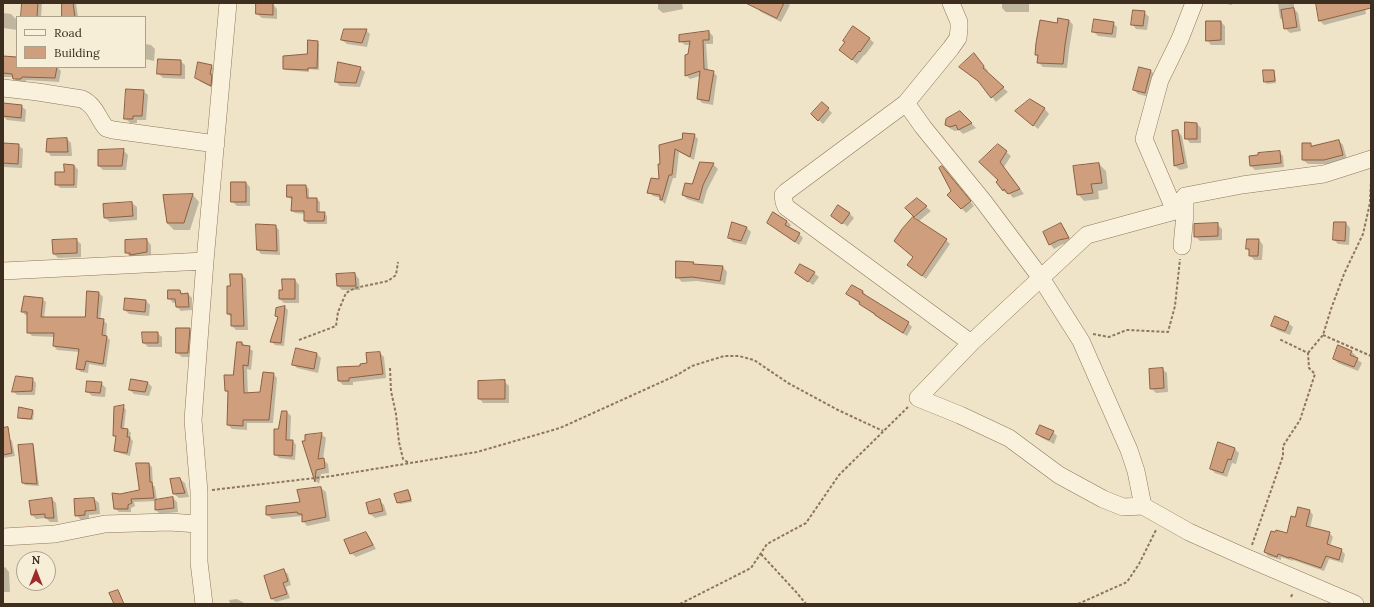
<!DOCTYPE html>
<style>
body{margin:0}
#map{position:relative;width:1374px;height:607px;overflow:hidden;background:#f0e4c8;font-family:Lora,serif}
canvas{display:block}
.frame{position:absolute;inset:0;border:4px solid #3d2e20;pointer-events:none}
.legend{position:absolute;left:16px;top:16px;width:130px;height:52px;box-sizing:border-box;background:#f7eed8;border:1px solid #ada18e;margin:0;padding:5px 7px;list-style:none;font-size:12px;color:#3d2e20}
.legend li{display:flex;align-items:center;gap:8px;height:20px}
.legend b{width:20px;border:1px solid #ada18e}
.north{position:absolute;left:16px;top:551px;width:40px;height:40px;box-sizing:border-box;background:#f7eed8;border:1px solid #ada18e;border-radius:50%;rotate:0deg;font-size:11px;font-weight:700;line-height:16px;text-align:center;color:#3d2e20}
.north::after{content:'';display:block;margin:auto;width:14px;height:18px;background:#9e2a2b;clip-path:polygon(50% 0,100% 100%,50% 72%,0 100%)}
</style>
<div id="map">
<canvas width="1374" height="607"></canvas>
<div class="frame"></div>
<ul class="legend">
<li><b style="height:5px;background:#faf1dc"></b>Road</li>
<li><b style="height:11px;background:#cf9f7d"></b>Building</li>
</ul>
<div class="north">N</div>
</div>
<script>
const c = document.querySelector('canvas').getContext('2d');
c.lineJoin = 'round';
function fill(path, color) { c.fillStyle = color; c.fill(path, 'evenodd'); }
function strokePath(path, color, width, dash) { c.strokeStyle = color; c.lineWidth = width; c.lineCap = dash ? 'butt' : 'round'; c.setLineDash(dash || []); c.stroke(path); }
const shadow = new Path2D(`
 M23 3H42L41 17H23Z
 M63 3H76L78 17H63Z
 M658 3H682L683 9 663 13 658 9Z
 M758 3H787L790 5 781 22 761 12 756 7Z
 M1002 3H1029V12H1006L1002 8Z
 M1221 3H1232V5Z
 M1278 3H1294V9L1298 13 1301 31 1290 33 1285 28 1284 21 1280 18Z
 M1320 3H1364L1366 14 1324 25 1320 21Z
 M273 4 277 9V19L262 18 257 14Z
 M1144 12 1149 17 1147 30 1136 29 1132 24Z
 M3 13 11 14 17 20V30L3 28Z
 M1069 20 1073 25 1069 50 1067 68 1043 67 1038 62 1039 57 1036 55 1058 24Z
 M1221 22 1225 26V45H1211L1207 40Z
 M1113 23 1117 27 1116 38 1098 36 1093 31Z
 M366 30 370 34 367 47 347 44 342 40Z
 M709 32 713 36V44H706L708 71 713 72 717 76 713 105 702 103 698 98 700 76 690 79 686 75 690 45H685L680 41V36Z
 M869 38 874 43 865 55H864L857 64 845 54Z
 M317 42 319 44V70L309 69V72L286 70 284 68 308 55Z
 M145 44 151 45 155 49 154 61 145 59Z
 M17 58V67H57L61 71 59 82 26 80 25 83H18L14 77H3V64Z
 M978 59 988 71 987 73 1008 92 996 102 981 83 960 67Z
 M180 61 185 65V79L163 78 158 73Z
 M211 66 216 70 215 89 201 82 196 77Z
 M360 68 365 72 360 87 340 86 336 82Z
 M1151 71 1155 75 1149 97 1138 94 1134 90Z
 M1274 71 1275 73 1276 83 1267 84 1265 82Z
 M143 91 148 95 146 120H137V123H130L125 118Z
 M1030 100 1045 109 1049 114 1038 129 1021 115Z
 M21 106 26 110 25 122 7 120 3 116Z
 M828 109 832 113 823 124 812 114Z
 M960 112 976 128 963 134 959 130 955 131 951 129 946 125Z
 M1197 124 1201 128V143H1190L1186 138Z
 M1178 131 1182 136 1188 168 1180 170 1175 166 1173 132Z
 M694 135 698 139 694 160 679 152 676 178H673L665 204 661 200V198L653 196 649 192 660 181 661 165 660 146Z
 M67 139 71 143 72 156H51L47 151Z
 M1339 141 1343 145 1347 160 1329 164H1308L1303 160 1310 144 1313 147Z
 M3 144 18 145 23 149 22 168 3 167Z
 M998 145 1011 156 1004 167 1024 194 1013 198 1009 193 1007 194 1003 190 1000 181Z
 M123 150 128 155 126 170H103L99 166Z
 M1279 152 1283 156 1284 167 1255 170 1251 166Z
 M701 163 713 164 718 169 707 190 703 204 687 199 683 195 692 185Z
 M1099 164 1106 171 1108 189 1098 191 1099 199 1084 201 1078 194Z
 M74 165 78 170 77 188H60L56 184 65 173Z
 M946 171 974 206 966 213 949 195 953 192Z
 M246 183 250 187V206H237L232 201Z
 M306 186 309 189V199H317L320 202V213H324L327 216V224H308L305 221V214L295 213 292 210V200L288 197Z
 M193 195 199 202 190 230H174L167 223 164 196Z
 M917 199 931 211 919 221 906 208Z
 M132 203 137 207V220L110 222 105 218 104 205Z
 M849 213 854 218 847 227V226L835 218Z
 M773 214 787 221 791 225 789 228 799 234 803 238 799 245 768 223Z
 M733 223 747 228 751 232 746 245 733 242 729 238Z
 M1335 223H1346L1350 228 1349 245 1338 244 1334 240Z
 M1217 224 1222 229V240L1200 241 1195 236Z
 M1061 225 1065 229 1072 243 1063 244 1054 249 1050 244Z
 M275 226 279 230 280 255 261 254 258 250Z
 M76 240 81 244V257L58 258 54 254Z
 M147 240 151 245V256L130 257 126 252Z
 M946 240 950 244 926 279 908 265 914 257Z
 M1259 240 1263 245 1262 260H1254L1250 255V251L1247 248Z
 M693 263 695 265 723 267 727 272 725 285 697 281 682 282 677 277Z
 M801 266 814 273 819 277 813 285 797 273Z
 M355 274 359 279 360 290H342L338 286 337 275Z
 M242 275 246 279 248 330H236L232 326V318L228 314 231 287Z
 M295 280 299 285V303H284L280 299 283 291Z
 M180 291 184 295 188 294 192 298V310L181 311 177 307V302L173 303 169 298Z
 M863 291 866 296 908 323 912 327 907 336 880 319 847 294Z
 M99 293 103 297 100 320H103L107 324 106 336 110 340 106 367 89 364 88 373 81 372 77 369 79 352 57 350 54 346 55 337 32 336 28 332V315H25L22 311 42 299 46 302 44 318H86Z
 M146 301 150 305 149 316 129 314 125 310Z
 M285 307 288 310 284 346 275 345 272 342 279 318 276 315 277 309Z
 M1288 323 1293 327 1290 335 1277 330 1272 325Z
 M177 329H190L194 333 192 357H182L177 353Z
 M143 333H157L162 337V347H148L144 343Z
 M242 343 253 351 251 370 247 369 248 394 261 393 273 374 277 378 273 423H247V430L232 429 228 425 229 393 226 391 234 376Z
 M1351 351 1356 356 1355 358 1362 363 1358 371 1338 363 1334 359Z
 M380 353 384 357 386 378 353 382V385H343L339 381 361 366 369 364Z
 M317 354 321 358 318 373 297 368 293 364Z
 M1162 369 1167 373 1168 392 1156 393 1151 388Z
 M32 379 36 383 35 395H17L13 391Z
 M132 380 148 383 152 387 149 396 134 394 130 390Z
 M504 381 509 386V403H483L479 398Z
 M101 383 106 388 105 397 92 396 87 391Z
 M123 406 126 410 124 429 128 430 131 433 130 438 133 441 130 456 119 453 115 450 117 438 114 435Z
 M32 411 34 413 33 420 21 419 19 417Z
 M287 412 291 416 290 441H293L296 445 295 460 279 458 275 454 279 430Z
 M1053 432 1057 436 1054 444 1042 438 1037 434Z
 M321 434 326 438 323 459 328 464 329 473 321 474 319 484 316 481 303 442Z
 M9 438 12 441 15 456 3 458V439Z
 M1219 444 1235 449 1239 453 1236 464 1232 463 1227 477 1215 473 1211 469Z
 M32 445 34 447 39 486 25 485 23 483Z
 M149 464 152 467 153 485 155 487 157 500 173 498 177 502 178 512 160 514 156 510V501L134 502 135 506 131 508V512H119L115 508 120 495 140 491Z
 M180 479 185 483 189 497 179 498 174 494Z
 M321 488 326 492 330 521 307 526 303 521 302 516 272 519 267 515V507L302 503 298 491Z
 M408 491 410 493 412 502 400 504 398 502Z
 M52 499 56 503 58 522H50L46 518 36 519 32 515Z
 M94 499 99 503 100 514 89 515V519L81 520 76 515Z
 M380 501 384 505 387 515 375 518 370 514 368 504Z
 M1310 511 1313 515 1310 528 1329 533 1333 537 1330 546 1341 550 1345 554 1343 563 1329 559 1324 571 1293 560V561L1281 557V560L1268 556 1265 552 1287 534 1296 518Z
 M366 533 370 538 376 549 356 557 351 553Z
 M5 567 9 572 10 592H3V568Z
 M284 571 288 574 291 585 286 587 290 598 276 602 272 599Z
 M237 599 246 604H227L230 603 229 600Z`);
const building = new Path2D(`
 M22 3H38L37 17H21Z
 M62 3H73L75 17H62Z
 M256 3H273V15L256 14Z
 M746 3H784L777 18Z
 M1316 3H1371V8L1319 21Z
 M1294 8 1297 27 1284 29 1281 10Z
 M1133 10 1145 11 1143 26 1131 25Z
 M1058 18 1069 20 1065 45 1063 64 1037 63 1038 55H1035L1036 43 1040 20 1057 23Z
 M1094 19 1114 22 1112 34 1092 32Z
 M1206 21H1221V40L1206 41Z
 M853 26 870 38 860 52 859 51 852 60 839 50 845 42 843 41Z
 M344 29H367L362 43 341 40Z
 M709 31V40H703L704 69 714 71 709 101 697 99 700 71 685 76V55L688 54 690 41 679 42V35Z
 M308 40 318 41 317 68H308V70L283 69V56L307 54Z
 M974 53 984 66 983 68 1004 87 991 98 978 81 959 67Z
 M3 56 17 57V67H57L55 78 22 77 21 79H13L12 74 3 73Z
 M158 59 181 60V75L157 74Z
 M198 62 212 65 210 74 212 75 211 86 195 78Z
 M338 62 361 67 356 83 335 82Z
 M1139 67 1151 70 1145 93 1133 90Z
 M1263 70H1274L1275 81 1264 82Z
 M126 89 144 90 142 116H133V119H124Z
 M1030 99 1045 108 1033 126 1015 111Z
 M822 102 829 108 818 121 811 114Z
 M3 103 22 105 21 118 3 116Z
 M960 111 972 123 958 130 956 125 950 127 945 125 946 119Z
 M1185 122 1197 123V139H1185Z
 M1178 130 1184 163 1174 166 1172 131Z
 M683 133 695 134 690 157 675 149 672 175H669L662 200H660V195L647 193 651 178 659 179 658 164H660L659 145 682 139Z
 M67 138 68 152H46L47 139Z
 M1339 140 1343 155 1324 160H1302V143H1311V146Z
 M3 143 19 144 18 164 3 163Z
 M998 144 1007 151 1000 162 1020 189 1008 194 1004 189 1003 191 996 182 998 180 979 162Z
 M124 149 122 166H98V150Z
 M1280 151 1281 163 1250 166 1249 156 1258 155V153Z
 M700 162 714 163 703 185 699 200 682 195 685 183 692 184Z
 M1099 163 1102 183 1091 184 1093 193 1077 195 1073 166Z
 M64 164 74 165V185H55V172H64Z
 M942 166 971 201 961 209 947 195 951 191 939 168Z
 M231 182H246V202H231Z
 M287 185H306L307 198H317V212H325L324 221H304V211H291L292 197H287Z
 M193 194 184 223H167L163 195Z
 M917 198 927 206 914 217 905 208Z
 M132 202 133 216 104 218 103 204Z
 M838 205 850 213 842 224 831 216Z
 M773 212 787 221 785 225 800 233 795 242 767 223Z
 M913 217 947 239 922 276 907 265 913 257 894 241 902 229Z
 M732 222 747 227 741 241 728 238Z
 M1334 222H1346L1345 241 1333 240Z
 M1061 223 1069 238 1059 240 1049 245 1043 232Z
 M1218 223V236L1194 237V224Z
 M256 224 276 225 277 251 257 250Z
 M77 239V253L53 254 52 240Z
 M147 239V252L130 255V253H125V240Z
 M1247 239H1259L1258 256H1249V249H1246Z
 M676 261 694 262 693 264 723 266 720 281 692 277 676 278Z
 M800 264 815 272 808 282 795 273Z
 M355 273 356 286H337L336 274Z
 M230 274H242L244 326H231V314H227V286H230Z
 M282 279H295V299H279V290H282Z
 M852 285 863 291 862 293 909 322 903 333 875 315V314L859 304 860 302 846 294Z
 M168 290H180L181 294 188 293 189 307H176L175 299H168Z
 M87 291 99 292 97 318 104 319 102 335 107 336 103 364 86 361 84 370 76 369 79 349 53 346 54 333H27V312H21L24 296 43 298 41 317H85Z
 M125 298 146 300 145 312 124 310Z
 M285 306 281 343 270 342 278 317 275 316 276 308Z
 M1275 316 1289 322 1285 331 1271 326Z
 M176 328H190L188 353H176Z
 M142 332H158V343H143Z
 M237 342H242V345L250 346 248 366 243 365 244 393 260 392 263 372 274 373 269 420H243V426L227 425 228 391H225L224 375H233Z
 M1338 345 1352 351 1350 355 1358 358 1354 367 1333 359Z
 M296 348 317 353 314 369 292 365Z
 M380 352 383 374 349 378V381H338L337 367 360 366V364L367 363 366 353Z
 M1163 368 1164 388 1150 389 1149 369Z
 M16 376 33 378 32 391 12 392Z
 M131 379 148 382 145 392 129 390Z
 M505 380V399H478V381Z
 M87 381 102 382 100 393 86 392Z
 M124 405 121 428 128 429 127 437H130L127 453 114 451 116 436H113L114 407Z
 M19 407 33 410 31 419 18 418Z
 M282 411H287L286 440H293L292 456 274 455V429H278Z
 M1040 425 1054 431 1049 440 1036 434Z
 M8 427 12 453 3 455V428Z
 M322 433 318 459 324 458 325 468 316 470 315 482 302 441H305V435Z
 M1218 442 1235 448 1231 460 1228 459 1223 473 1210 469Z
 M33 444 37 484 22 483 18 445Z
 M136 463H149L150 482H152L154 498 131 499 132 503 128 505V509H114L112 493 120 494 139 490Z
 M180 478 185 493 173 494 170 479Z
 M321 487 326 517 302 522V514H298L297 512 266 515V506L300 502 297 490Z
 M408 490 411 500 397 503 394 494Z
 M173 497 174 508 155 510V500Z
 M52 498 54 518H45V514L31 515 29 501Z
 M94 498 96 510 85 511V515L75 516 74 499Z
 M380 499 383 511 369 514 366 503Z
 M1298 507 1310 510 1306 526 1330 532 1327 544 1342 549 1339 560 1326 556 1321 568 1289 557V558L1278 554 1277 557 1264 552 1271 531 1275 532 1276 530 1287 533 1291 516 1295 517Z
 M366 532 373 545 350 554 344 540Z
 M284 569 288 581 283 583 287 594 271 599 264 576Z
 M118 590 124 604H114L109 593Z`);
const path = new Path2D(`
 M1093 334 1109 337 1127 330 1168 332 1175 306 1180 259
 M1323 335 1371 356
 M299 340 336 326 338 312 346 293 355 288 388 281 396 275 398 262
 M1308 353 1323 335 1331 309 1344 274 1363 234 1370 203 1371 181
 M390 368 391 391 396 414 399 442 403 459 409 463
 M212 490 332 476 477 452 560 428 677 375 692 366 724 356H739L754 360 788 383 838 410 883 431
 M1252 545 1283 456V446L1300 420 1315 374 1309 368 1308 353 1279 339
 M761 554 797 593 806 604
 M1291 597 1293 593
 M680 604 751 568 767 544 806 523 839 475 908 407
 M1078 604 1127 582 1139 564 1156 530`);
const minor = new Path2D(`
 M951 3 959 22V29L958 38 951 48 906 103 923 127 984 202 1041 278 1081 341 1129 450 1136 471 1143 506 1189 532 1238 554 1355 604
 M3 88 38 92 82 99C95 105 98 118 106 128L113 130 216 144
 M906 103 786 192 783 195 784 202 786 207 971 343
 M1175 211 1185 196 1242 185 1324 174 1371 159
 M1182 246 1185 214V196
 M3 271 205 261
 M1143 506 1123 507 1103 499 1059 475 1009 438 960 415 918 398 971 343 1087 235 1175 211 1144 139 1160 80 1180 39 1194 3
 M3 537 55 534 105 524 169 522 198 524
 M204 604 199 562V492L193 420 205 261 228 3`);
fill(shadow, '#0003');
fill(building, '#cf9f7d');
strokePath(building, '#8d5f41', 1);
strokePath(minor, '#8d765c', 18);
strokePath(path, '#8d765c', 2, [3, 2]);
strokePath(minor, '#faf1dc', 17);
</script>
